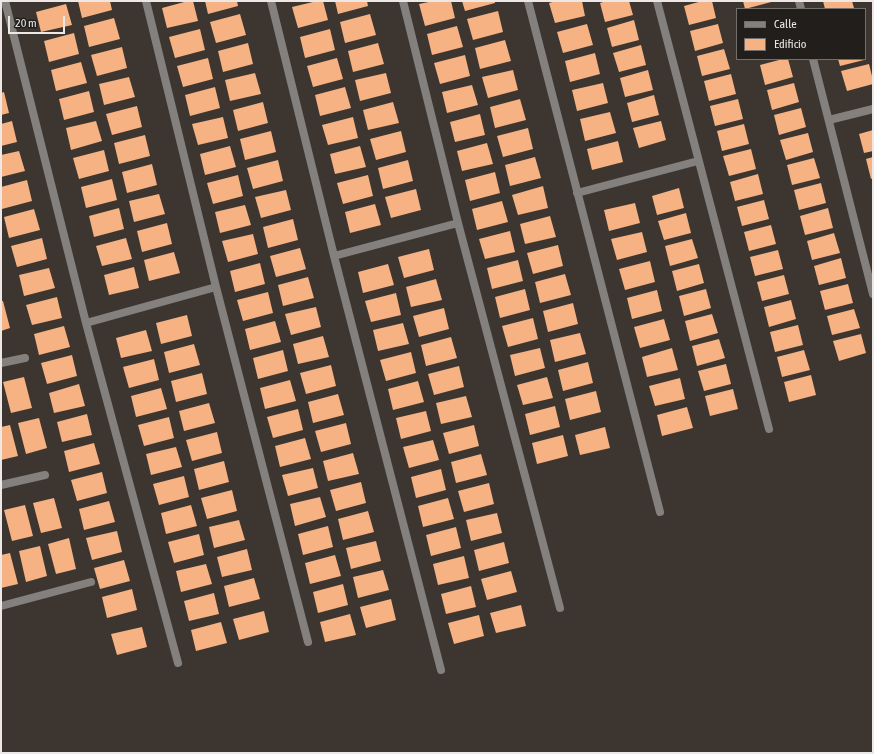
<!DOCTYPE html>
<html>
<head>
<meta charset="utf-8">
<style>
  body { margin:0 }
  #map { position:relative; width:874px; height:754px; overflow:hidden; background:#3d3530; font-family:"Asap Condensed",sans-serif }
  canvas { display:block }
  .frame { position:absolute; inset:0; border:2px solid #ede8e5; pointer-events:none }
  .legend { position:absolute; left:736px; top:8px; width:130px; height:52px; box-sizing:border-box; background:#211e1b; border:1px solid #736f6c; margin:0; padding:5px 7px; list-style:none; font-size:12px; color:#ede8e5 }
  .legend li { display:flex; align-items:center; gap:8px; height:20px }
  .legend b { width:20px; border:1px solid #736f6c }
  .scale { position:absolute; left:8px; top:16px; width:57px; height:18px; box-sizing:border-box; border:2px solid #ede8e5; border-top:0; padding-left:5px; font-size:12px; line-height:14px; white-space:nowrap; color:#ede8e5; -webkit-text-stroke:3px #211e1b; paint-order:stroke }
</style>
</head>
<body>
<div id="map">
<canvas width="874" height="754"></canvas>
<div class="frame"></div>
<ul class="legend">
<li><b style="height:5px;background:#84807d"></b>Calle</li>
<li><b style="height:11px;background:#f6b283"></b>Edificio</li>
</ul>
<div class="scale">20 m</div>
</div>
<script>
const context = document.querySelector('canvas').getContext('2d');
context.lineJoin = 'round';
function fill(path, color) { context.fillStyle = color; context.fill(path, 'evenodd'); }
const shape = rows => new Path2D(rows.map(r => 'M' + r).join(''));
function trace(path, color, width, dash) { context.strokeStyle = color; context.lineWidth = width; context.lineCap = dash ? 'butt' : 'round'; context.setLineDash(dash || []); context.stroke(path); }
const building = shape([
  [78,1,110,1,112,10,82,18],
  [188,1,193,1,198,21,167,28,162,8],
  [205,1,237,1,238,6,208,14],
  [317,1,323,1,328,20,298,28,292,7],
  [335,1,367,1,368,6,338,14],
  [433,1,451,1,455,18,425,26,419,4],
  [462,1,495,1,495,3,465,11],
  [556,1,582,1,585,16,555,23,549,3],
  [606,1,629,1,633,15,605,22,600,3],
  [702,1,712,1,716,18,689,25,684,6],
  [743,1,775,1,745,9],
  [823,1,852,1,854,8,851,9,825,9],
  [66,4,72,25,41,32,36,12],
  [498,11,503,32,473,40,467,19],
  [240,14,246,35,216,43,210,22],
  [370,14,376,35,345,43,340,22],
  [114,18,120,39,89,47,84,26],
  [634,20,639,40,612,47,607,28],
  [587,24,593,45,563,53,557,32],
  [718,24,723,43,695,51,690,31],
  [457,26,463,47,432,55,427,34],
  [200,29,205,50,175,58,169,37],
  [330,29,335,50,305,58,300,37],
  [74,33,79,54,49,62,44,41],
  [505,40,511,61,480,69,475,48],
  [248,43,253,64,223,72,218,51],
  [378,43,384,64,353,72,348,51],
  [641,45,646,65,619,72,613,53],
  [122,47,127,68,97,76,91,55],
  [724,49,730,69,702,76,697,56],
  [595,53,600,74,570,82,565,61],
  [465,55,470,76,440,84,434,63],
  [208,58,213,79,183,87,177,66],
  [337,58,343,79,313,87,307,66],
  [783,59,788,59,793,77,765,85,760,65],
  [838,59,864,59,864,60,840,66],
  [81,62,87,83,56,91,51,70],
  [869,64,873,80,873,84,847,91,841,71],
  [513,70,518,90,488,98,482,77],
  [648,70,653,90,625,97,620,78],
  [255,73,261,94,230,101,225,80],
  [386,73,391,93,360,101,355,80],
  [731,74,736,94,709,101,704,81],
  [129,77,135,97,104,105,99,84],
  [603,83,608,103,577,111,572,90],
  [794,83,799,102,772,110,767,90],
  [472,85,478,105,447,113,442,92],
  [215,87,220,108,190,116,185,95],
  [345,87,351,108,320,116,315,95],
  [89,91,94,112,64,120,59,99],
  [4,92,9,113,1,115,1,93],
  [654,95,659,115,632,122,627,103],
  [520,99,526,120,495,128,490,107],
  [738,99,743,119,715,126,710,106],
  [263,102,268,123,238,131,233,110],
  [393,102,399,123,368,130,363,110],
  [137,106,142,127,112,135,106,114],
  [801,108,806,127,779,135,774,115],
  [610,112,616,133,585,141,580,119],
  [480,114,485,135,455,142,450,122],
  [223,117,228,138,198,145,192,124],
  [353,117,358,138,328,145,322,125],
  [12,121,17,142,1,146,1,124],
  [96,121,102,141,71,150,66,128],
  [661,121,666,140,639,148,633,128],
  [744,124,749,144,722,151,717,131],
  [528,128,533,149,503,157,497,136],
  [873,130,873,151,864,153,859,134],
  [271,131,276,152,245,160,240,139],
  [401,131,406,152,376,160,370,139],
  [808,133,813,152,786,160,780,140],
  [145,135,150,156,119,164,114,143],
  [618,141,623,162,592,170,587,149],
  [487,143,493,164,462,171,457,151],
  [230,146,236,167,205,175,200,154],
  [360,146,366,167,335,174,330,154],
  [751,149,756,169,729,176,723,156],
  [104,150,109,171,79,179,73,158],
  [19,151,25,171,1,177,1,155],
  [535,157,541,178,510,186,505,165],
  [873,157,873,178,871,179,866,159],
  [814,158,820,178,792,185,787,165],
  [278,160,283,181,253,189,247,168],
  [408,160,413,181,383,189,378,168],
  [152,164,157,185,127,193,122,172],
  [495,172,500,193,470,201,465,180],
  [758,174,763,194,735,201,730,182],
  [238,175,243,196,213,204,207,183],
  [368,175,373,196,343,204,337,183],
  [112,179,117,200,86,208,81,187],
  [27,180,32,201,2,209,1,187],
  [821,183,826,203,799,210,794,190],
  [543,186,548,208,518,215,512,195],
  [679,188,684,208,657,215,652,196],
  [416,189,421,210,391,218,385,197],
  [286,190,291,210,261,218,255,197],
  [159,194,165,214,134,222,129,201],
  [764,200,769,219,742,226,737,207],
  [502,201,508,222,477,230,472,209],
  [635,203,640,223,609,231,604,210],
  [375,204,381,225,350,233,345,212],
  [245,205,251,225,220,233,215,212],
  [119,208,124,229,94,237,89,216],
  [828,208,833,228,805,235,800,216],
  [34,209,40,230,9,238,4,217],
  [686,213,691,233,664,240,658,221],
  [550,216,556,237,525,244,520,224],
  [293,219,298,240,268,248,263,227],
  [167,223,172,244,142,252,137,231],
  [771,225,776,244,749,251,744,232],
  [510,231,515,252,485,259,479,239],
  [642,232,647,252,617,260,611,239],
  [834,233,840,253,812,260,807,241],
  [253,234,258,254,228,262,222,241],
  [42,238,47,259,17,267,11,246],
  [126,238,132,259,102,266,96,246],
  [692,239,698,258,670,266,665,246],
  [558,245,563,266,533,274,527,253],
  [300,248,306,269,276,277,270,256],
  [429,249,434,270,404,278,398,257],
  [778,250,783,269,755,276,750,257],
  [174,252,180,273,149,281,144,260],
  [841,258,846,278,819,285,814,266],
  [518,260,523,281,492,289,487,268],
  [650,261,655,282,625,290,619,269],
  [260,263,265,284,235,292,230,271],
  [388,264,394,285,363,293,358,272],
  [699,264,704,283,677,291,672,271],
  [134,267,139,288,109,295,104,275],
  [49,268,55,288,24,296,19,275],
  [565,274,571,295,540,303,535,282],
  [784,275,789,294,762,301,757,282],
  [308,277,314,298,283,306,278,285],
  [436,279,442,300,411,307,406,287],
  [848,284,853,303,825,310,820,291],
  [525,289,530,310,500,318,495,297],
  [706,289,711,308,684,316,679,296],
  [657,290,662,311,632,319,627,298],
  [268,292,273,313,243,321,237,300],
  [396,293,401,315,371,322,365,301],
  [57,297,62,318,32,325,26,305],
  [791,300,796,319,769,327,764,307],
  [1,301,3,301,10,328,1,331],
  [573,303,578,324,548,332,543,311],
  [316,307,321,327,291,335,285,314],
  [444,308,449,329,419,337,413,316],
  [854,309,860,328,832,335,827,316],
  [712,314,718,333,690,341,685,321],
  [187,315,192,336,161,344,156,323],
  [533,318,538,339,508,347,502,326],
  [664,319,670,340,640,348,634,327],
  [275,321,281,342,250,350,245,329],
  [403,323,409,344,378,351,373,330],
  [798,325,803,345,775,352,770,332],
  [64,326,70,347,39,355,34,334],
  [146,330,152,351,121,358,116,338],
  [580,333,586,354,555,362,550,340],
  [861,334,866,353,839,361,833,341],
  [323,336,329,357,298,364,293,344],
  [451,337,457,358,426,366,421,345],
  [719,339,725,358,697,366,692,346],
  [194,344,200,365,169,373,164,352],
  [540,348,545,368,515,376,510,355],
  [672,348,678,370,647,377,642,357],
  [283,350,288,371,258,379,253,358],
  [804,350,810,370,782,377,777,357],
  [411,352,416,373,386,381,380,360],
  [72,355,77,376,47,384,41,363],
  [154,359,159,380,129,388,123,367],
  [588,362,593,383,563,391,558,370],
  [726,364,731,384,704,391,698,371],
  [331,365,336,386,306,394,300,373],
  [459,366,464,387,434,395,428,374],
  [202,373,207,394,176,402,171,381],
  [811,375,816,395,789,402,784,382],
  [24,377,32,408,11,413,3,382],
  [547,377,553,398,523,405,517,385],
  [680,378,685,399,655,406,649,386],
  [290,380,296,401,265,409,260,388],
  [418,381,424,402,393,410,388,389],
  [79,384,85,406,54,413,49,393],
  [161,388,167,409,136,417,131,396],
  [733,389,738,409,710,416,705,396],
  [596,391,601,412,570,420,565,399],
  [338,394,344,415,313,423,308,402],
  [466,396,472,417,441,424,436,403],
  [209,403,215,423,184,431,179,411],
  [555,406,560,427,530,435,525,414],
  [687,407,693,428,662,436,657,415],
  [298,409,303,430,273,438,267,417],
  [426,411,431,431,401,439,396,418],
  [87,414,92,435,62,442,57,422],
  [169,417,174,438,144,446,138,425],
  [39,418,47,448,26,454,18,423],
  [346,423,351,444,321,452,315,431],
  [10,425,18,456,1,460,1,427],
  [474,425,479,446,449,454,443,433],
  [605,427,610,448,580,455,575,435],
  [217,432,222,453,192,461,186,440],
  [563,435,568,456,537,464,532,443],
  [305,438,311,459,280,467,275,446],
  [433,440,439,460,409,468,403,447],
  [94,443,100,464,69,472,64,451],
  [176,447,182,467,151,475,146,454],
  [353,453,359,474,328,481,323,461],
  [481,454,487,475,456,483,451,462],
  [224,461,229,482,199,490,194,469],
  [313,468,318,488,288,496,282,475],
  [441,469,446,490,416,498,411,477],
  [102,472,107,493,77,501,71,480],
  [184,476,189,497,159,505,153,484],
  [361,482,366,503,336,511,330,490],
  [489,483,494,504,464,512,458,491],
  [232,490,237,511,207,519,201,498],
  [320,497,326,517,295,526,290,504],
  [54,498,62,528,41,533,33,503],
  [448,498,454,519,423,527,418,506],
  [109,501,115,522,84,530,79,509],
  [25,505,33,536,12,541,4,510],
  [191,505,197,526,166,534,161,513],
  [368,511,374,532,343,540,338,519],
  [497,513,502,533,471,541,466,520],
  [239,520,245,540,214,548,209,527],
  [328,526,333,547,303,555,298,534],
  [456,527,461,548,431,556,426,535],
  [117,531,122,552,92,560,86,538],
  [199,534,204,555,174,563,168,542],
  [69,538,76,569,56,574,48,544],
  [376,541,381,561,351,569,346,548],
  [504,542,509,563,479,571,474,550],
  [40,546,47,576,26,582,19,551],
  [247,549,252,570,222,577,217,557],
  [10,553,18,584,1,588,1,555],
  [335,555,341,576,310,584,305,563],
  [464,556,469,578,438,585,433,564],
  [124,560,130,581,100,589,94,568],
  [206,564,212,584,181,592,176,571],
  [383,570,389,590,358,598,353,577],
  [511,571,517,592,487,600,481,579],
  [254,578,260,599,229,607,224,586],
  [343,584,348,605,318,613,313,592],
  [471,586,476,607,446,614,441,594],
  [132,589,137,610,107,618,102,597],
  [214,593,219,614,189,621,184,601],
  [391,599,396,620,366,628,360,607],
  [521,605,526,626,496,633,490,613],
  [264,611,269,632,239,640,233,619],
  [350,614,356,635,325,642,320,622],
  [479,615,484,636,454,644,448,623],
  [221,622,227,643,196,651,191,630],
  [142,627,147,647,117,655,111,634]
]);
const minor = shape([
  [5,1,86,323,178,663],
  [146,1,216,287,308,642],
  [271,1,334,256,441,670],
  [403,1,458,223,560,608],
  [528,1,660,512],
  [657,1,769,429],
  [799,1,801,9],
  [813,59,873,294],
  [829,120,873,109],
  [577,193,698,161],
  [334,256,458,223],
  [86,323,216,287],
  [1,363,25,358],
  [1,485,45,475],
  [1,606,91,582]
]);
fill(building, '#f6b283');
trace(minor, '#84807d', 8);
</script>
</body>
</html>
